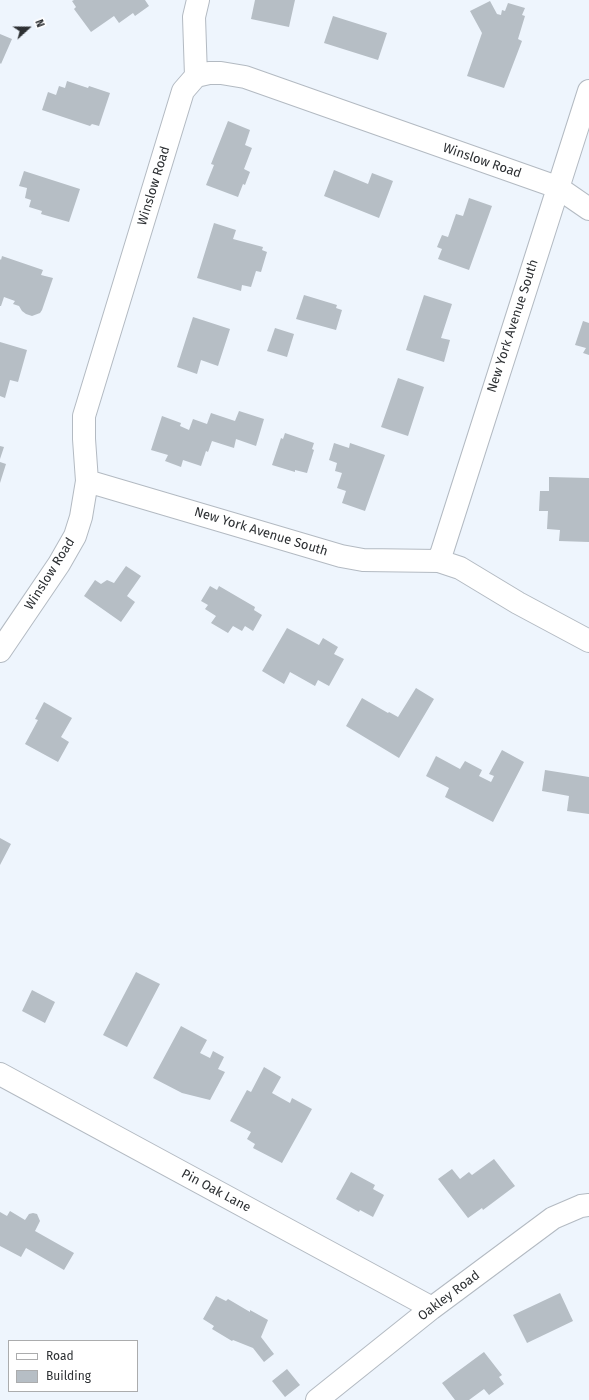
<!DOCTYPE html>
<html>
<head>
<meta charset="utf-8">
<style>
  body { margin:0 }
  #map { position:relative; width:589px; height:1400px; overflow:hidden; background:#eef5fd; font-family:"Fira Sans",sans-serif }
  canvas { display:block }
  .legend { position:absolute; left:8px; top:1340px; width:130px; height:52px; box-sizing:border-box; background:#fff; border:1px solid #abacad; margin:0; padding:5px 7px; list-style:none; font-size:12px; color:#2d3033 }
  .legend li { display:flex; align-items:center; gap:8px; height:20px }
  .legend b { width:20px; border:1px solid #abacad }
  .north { position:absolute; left:8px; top:8px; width:40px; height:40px; -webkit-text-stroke:3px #fff; paint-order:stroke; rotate:69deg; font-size:11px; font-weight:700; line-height:16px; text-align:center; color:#2d3033 }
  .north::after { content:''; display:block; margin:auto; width:14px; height:18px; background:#2d3033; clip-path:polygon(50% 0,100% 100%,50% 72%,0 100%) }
</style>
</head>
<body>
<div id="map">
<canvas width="589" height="1400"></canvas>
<ul class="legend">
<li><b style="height:5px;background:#fff"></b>Road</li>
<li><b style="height:11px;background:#b6bec5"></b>Building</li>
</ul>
<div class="north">N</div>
</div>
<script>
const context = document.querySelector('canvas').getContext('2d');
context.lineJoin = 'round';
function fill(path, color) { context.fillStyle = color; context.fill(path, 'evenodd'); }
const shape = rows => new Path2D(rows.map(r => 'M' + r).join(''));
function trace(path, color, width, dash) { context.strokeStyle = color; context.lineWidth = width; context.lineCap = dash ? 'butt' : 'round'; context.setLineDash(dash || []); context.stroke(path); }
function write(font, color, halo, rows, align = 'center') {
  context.font = font + ' "Fira Sans",sans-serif'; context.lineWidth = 4; context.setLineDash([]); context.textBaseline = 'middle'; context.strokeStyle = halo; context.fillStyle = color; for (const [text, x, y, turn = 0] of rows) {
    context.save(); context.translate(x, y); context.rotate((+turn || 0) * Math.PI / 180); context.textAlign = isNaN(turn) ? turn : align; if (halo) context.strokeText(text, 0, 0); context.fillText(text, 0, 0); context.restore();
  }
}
const building = shape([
  [74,0,145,0,149,6,135,16,133,13,119,23,114,16,91,32,74,9,76,7,72,1],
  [255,0,295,0,289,27,251,19],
  [490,1,497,14,501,15,502,10,505,11,508,3,525,8,522,15,525,16,518,39,522,41,504,88,467,76,482,33,470,11],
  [333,16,387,33,378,60,324,43],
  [0,34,12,39,1,64,0,63],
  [67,81,88,88,89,86,110,93,99,126,92,124,90,126,42,110,48,92,56,95,59,86,65,88],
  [228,121,250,130,245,145,252,148,244,169,250,172,245,185,243,184,238,197,206,185,214,165,211,164],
  [334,170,368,184,372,173,393,181,379,218,324,196],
  [24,171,80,189,69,222,41,214,42,211,29,207,31,200,25,198,27,188,19,186],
  [469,198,492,206,469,270,438,259,442,249,437,247,442,235,448,237,456,214,463,216],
  [214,223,236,230,233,239,263,247,262,250,267,252,261,272,256,271,251,287,242,285,241,291,197,278],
  [2,256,43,270,41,275,53,278,42,310,40,313,32,316,26,314,22,311,19,306,13,304,15,301,4,297,1,306,0,306,0,259,1,260],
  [304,295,337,305,336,308,342,310,336,330,296,319],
  [424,295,452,304,441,338,450,340,444,362,406,350],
  [193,317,230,329,218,366,201,360,197,374,177,367],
  [583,321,589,323,589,355,583,353,586,348,575,345],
  [275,328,294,334,287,357,267,351],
  [0,342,27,350,18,382,10,380,5,398,0,396],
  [398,378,424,387,408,436,381,427],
  [239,411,264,419,256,446,236,439,234,448,212,441,208,452,206,451,201,466,183,460,181,467,165,461,168,455,151,450,162,416,181,423,180,426,189,430,193,419,207,424,211,413,235,421],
  [285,433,314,443,312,449,314,450,307,473,295,470,295,472,272,465,281,438,283,439],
  [334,443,349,448,350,443,385,455,365,511,342,503,346,491,337,488,342,473,335,471,337,463,329,460],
  [0,446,4,447,0,459],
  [0,462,6,464,0,483],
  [549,477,589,478,589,542,559,541,560,530,547,529,548,511,539,511,540,491,549,491],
  [126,566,141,576,127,596,135,602,121,622,84,596,95,580,101,584,107,580,114,583],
  [210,586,217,590,219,586,255,607,254,610,262,615,253,631,245,626,242,631,233,626,228,633,211,623,216,616,205,609,208,605,201,601],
  [287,628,319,645,323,638,338,647,334,654,344,659,329,686,318,680,315,686,290,672,284,684,262,671],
  [416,688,434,699,399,758,346,726,362,698,388,713,389,712,398,717],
  [44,702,72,718,61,737,69,742,58,762,25,744,38,720,35,719],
  [502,750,524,762,493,822,445,797,449,788,426,776,436,756,460,769,465,761,482,770,479,776,491,782,494,776,489,774],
  [545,770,589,777,589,814,567,811,569,796,542,791],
  [0,838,11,844,0,865],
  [136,972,160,984,127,1047,103,1035],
  [32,990,55,1002,45,1023,22,1011],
  [181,1026,207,1040,200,1053,210,1058,213,1051,224,1057,218,1069,225,1072,210,1100,182,1093,153,1078],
  [264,1067,281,1077,272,1093,290,1103,292,1098,312,1109,282,1163,253,1148,255,1144,247,1139,251,1132,230,1121,247,1090,251,1092],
  [494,1159,515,1186,483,1210,482,1208,468,1218,438,1179,452,1169,460,1179,469,1172,472,1175],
  [351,1172,375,1185,373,1189,384,1195,373,1217,360,1210,359,1212,336,1199],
  [10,1211,25,1220,29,1214,33,1213,37,1214,40,1221,35,1231,74,1253,64,1270,26,1248,21,1257,0,1246,0,1212,7,1216],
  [560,1293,573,1321,527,1343,513,1315],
  [216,1296,226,1301,228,1299,250,1312,250,1310,268,1320,261,1337,274,1354,264,1362,253,1348,233,1340,232,1341,212,1329,214,1326,203,1319],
  [484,1352,502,1375,499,1377,504,1384,489,1395,484,1389,469,1400,455,1400,442,1383],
  [287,1369,300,1385,285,1397,272,1381]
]);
const minor = shape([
  [196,76,194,17,198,0],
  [87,481,341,556,363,560,439,561,460,568,518,603,589,641],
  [439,561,589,91],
  [0,651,59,564,75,536,81,517,87,481,84,439,84,416,183,91,196,76,209,73,221,73,245,77,557,187,589,209],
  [0,1074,432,1308],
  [317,1400,432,1308,553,1218,581,1206,589,1205]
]);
const streetNames = [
  ["Winslow Road",482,161,19],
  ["Winslow Road",154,186,-73],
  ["New York Avenue South",513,326,-72],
  ["New York Avenue South",261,532,17],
  ["Winslow Road",50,574,-58],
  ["Pin Oak Lane",216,1191,28],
  ["Oakley Road",449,1296,-37]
];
fill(building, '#b6bec5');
trace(minor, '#b3bac2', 24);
trace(minor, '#fff', 22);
write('13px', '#2d3033', '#fff', streetNames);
</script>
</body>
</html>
